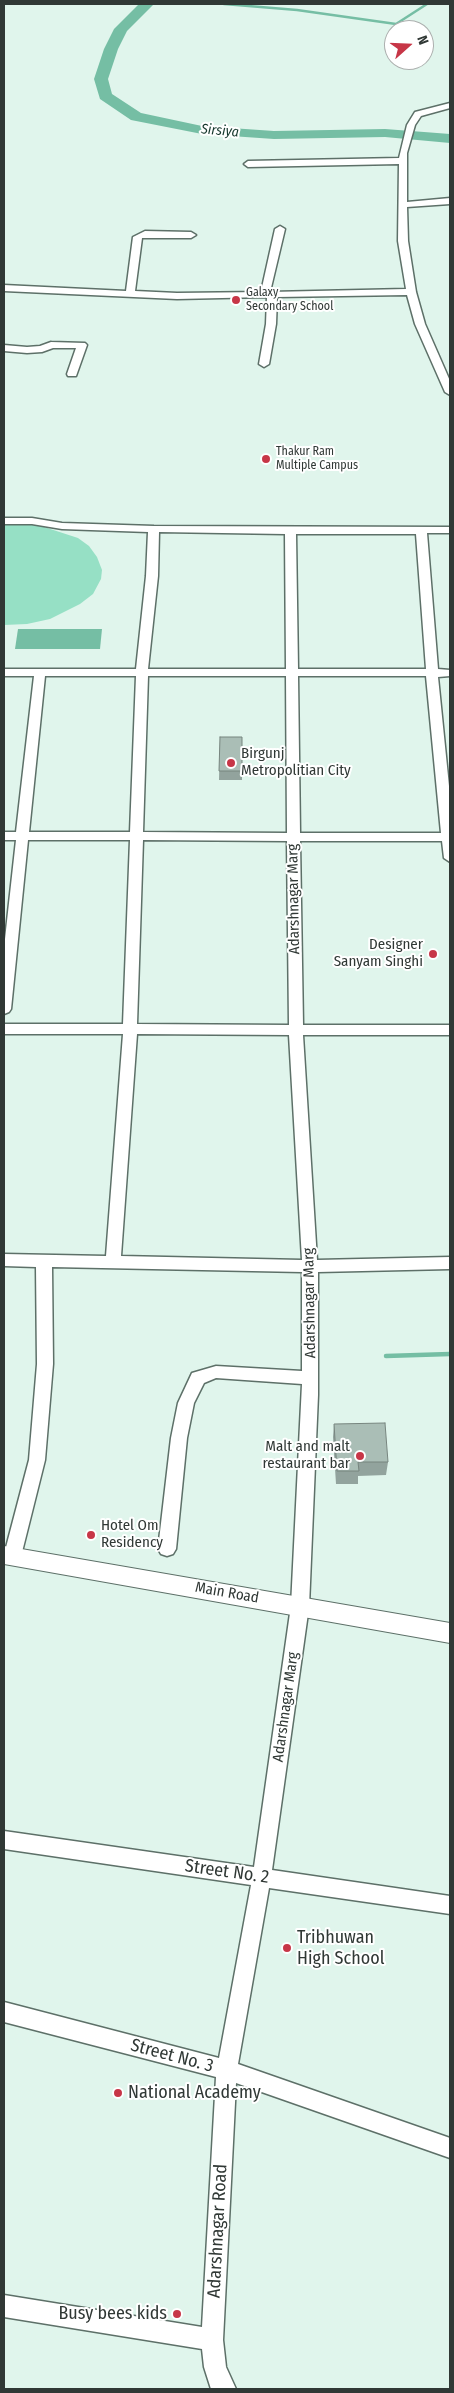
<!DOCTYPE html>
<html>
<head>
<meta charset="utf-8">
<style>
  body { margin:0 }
  #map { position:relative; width:454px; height:2393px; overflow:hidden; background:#e0f5ec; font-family:"Fira Sans Condensed",sans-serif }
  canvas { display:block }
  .frame { position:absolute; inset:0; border:5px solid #303835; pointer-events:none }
  .north { position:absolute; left:384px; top:20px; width:50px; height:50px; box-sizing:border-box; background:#fff; border:1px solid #acafae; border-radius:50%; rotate:70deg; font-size:14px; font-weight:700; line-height:20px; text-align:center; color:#303835 }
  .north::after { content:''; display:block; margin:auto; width:18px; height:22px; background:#c73647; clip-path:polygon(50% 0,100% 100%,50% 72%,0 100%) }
</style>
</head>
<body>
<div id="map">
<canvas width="454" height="2393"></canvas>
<div class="frame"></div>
<div class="north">N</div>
</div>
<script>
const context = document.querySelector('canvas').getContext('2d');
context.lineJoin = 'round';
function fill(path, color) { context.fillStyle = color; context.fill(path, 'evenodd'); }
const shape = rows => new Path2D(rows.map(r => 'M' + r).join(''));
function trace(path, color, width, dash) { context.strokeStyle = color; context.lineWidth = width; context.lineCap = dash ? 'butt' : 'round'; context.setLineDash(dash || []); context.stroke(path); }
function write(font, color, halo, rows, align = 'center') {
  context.font = font + ' "Fira Sans Condensed",sans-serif'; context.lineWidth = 4; context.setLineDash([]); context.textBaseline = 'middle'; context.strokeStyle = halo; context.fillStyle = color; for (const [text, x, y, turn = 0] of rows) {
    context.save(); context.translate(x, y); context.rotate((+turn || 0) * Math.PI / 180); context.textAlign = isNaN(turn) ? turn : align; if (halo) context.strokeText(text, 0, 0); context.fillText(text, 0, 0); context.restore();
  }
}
const green = shape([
  [4,523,38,525,78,538,89,546,97,557,102,570,101,579,93,594,80,604,50,619,27,624,4,625]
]);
const water = shape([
  [18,629,102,629,100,649,15,649]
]);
const streamFar1 = shape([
  [224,4,297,10,396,24,427,4]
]);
const stream = shape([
  [386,1356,450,1354]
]);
const river = shape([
  [139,4,154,4,127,31,118,49,108,79,112,94,141,113,202,126,274,131,385,129,450,134,450,143,385,137,274,139,202,134,131,120,100,99,94,79,104,49,114,29,139,4]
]);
const minor = shape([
  [450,103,450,108,421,116,415,125,407,153,407,202,450,198,450,204,407,207,408,241,416,292,425,324,450,381,450,395,445,392,415,324,407,295,277,297,276,324,269,364,264,367,259,364,266,324,267,297,177,299,4,291,4,285,126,291,133,237,145,231,191,232,196,235,191,238,142,238,135,291,177,293,261,292,275,229,280,226,285,229,270,292,406,289,398,241,399,164,248,167,244,164,248,161,399,158,407,125,415,112,450,103],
  [51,342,85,343,87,345,76,376,68,376,67,374,76,348,53,348,42,352,27,353,4,351,4,345,27,347,40,346,51,342],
  [4,518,32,518,62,523,154,526,450,527,450,533,427,533,438,669,450,670,450,676,438,677,450,796,450,862,444,858,442,841,300,841,303,1025,450,1025,450,1035,303,1035,317,1260,450,1257,450,1269,318,1272,318,1395,309,1606,272,1870,450,1896,450,1914,269,1888,238,2064,450,2138,450,2158,236,2083,223,2340,226,2367,236,2389,211,2389,204,2367,202,2349,4,2317,4,2295,202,2327,216,2077,4,2022,4,2002,219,2058,251,1885,4,1849,4,1831,254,1867,291,1606,302,1384,216,1378,204,1383,194,1403,187,1438,176,1549,173,1554,167,1556,161,1554,158,1549,171,1438,178,1403,192,1373,216,1366,302,1371,302,1272,52,1267,53,1364,45,1460,21,1556,18,1561,12,1563,6,1561,4,1555,29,1460,37,1364,36,1267,4,1266,4,1254,106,1256,123,1034,4,1034,4,1024,123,1024,130,840,28,840,11,1009,9,1012,4,1014,4,948,16,840,4,840,4,832,16,832,34,676,4,676,4,669,136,669,146,576,148,532,62,529,32,524,4,524,4,518],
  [159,532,285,534,286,669,148,669,158,576,159,532],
  [296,534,416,534,426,669,298,669,296,534],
  [45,676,136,676,130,832,29,832,45,676],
  [148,676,286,676,287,833,143,832,148,676],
  [298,676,426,676,441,833,300,833,298,676],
  [143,840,287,841,289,1025,137,1024,143,840],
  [137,1034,289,1035,302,1260,121,1256,137,1034]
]);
const major = shape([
  [4,1546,450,1623,450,1643,4,1564,4,1546]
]);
const wall = shape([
  [220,737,242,737,242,780,219,780],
  [334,1424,388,1462,386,1475,358,1476,358,1484,336,1484,333,1437]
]);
const building = shape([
  [220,737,242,737,242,771,219,771,220,737],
  [385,1423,388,1462,358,1462,359,1471,337,1471,334,1424,385,1423]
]);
const markers = [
  [236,300,5,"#c73647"],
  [266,459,5,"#c73647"],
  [231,763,5,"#c73647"],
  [433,954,5,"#c73647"],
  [360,1456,5,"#c73647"],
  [91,1535,5,"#c73647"],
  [287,1948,5,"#c73647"],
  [118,2093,5,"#c73647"],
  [177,2314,5,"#c73647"]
];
const farPoinames = [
  ["Galaxy",246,293],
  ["Secondary School",246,307],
  ["Thakur Ram",276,452],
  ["Multiple Campus",276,466]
];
const farWaternames = [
  ["Sirsiya",220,131,5]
];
const poiNames = [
  ["Birgunj",241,754],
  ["Metropolitian City",241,771],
  ["Designer",423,945,"right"],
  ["Sanyam Singhi",423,962,"right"],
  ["Malt and malt",350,1447,"right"],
  ["restaurant bar",350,1464,"right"],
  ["Hotel Om",101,1526],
  ["Residency",101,1543]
];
const streetNames = [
  ["Adarshnagar Marg",294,899,-91],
  ["Adarshnagar Marg",310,1303,-91],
  ["Main Road",227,1593,10],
  ["Adarshnagar Marg",286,1707,-82]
];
const nearStreetnames = [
  ["Street No. 2",227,1872,8],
  ["Street No. 3",172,2056,15],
  ["Adarshnagar Road",218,2231,-87]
];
const nearPoinames = [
  ["Tribhuwan",297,1938],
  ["High School",297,1959],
  ["National Academy",128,2093],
  ["Busy bees kids",167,2314,"right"]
];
fill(green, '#96e0c5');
fill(water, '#75bea4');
trace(streamFar1, '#75bea4', 2.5);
trace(stream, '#75bea4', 4.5);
fill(river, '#75bea4');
trace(minor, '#5d7068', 3);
trace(major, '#5d7068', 2);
fill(minor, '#fff');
fill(major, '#fff');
fill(wall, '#92a39d');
fill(building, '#aabeb6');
trace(building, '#77857f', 1);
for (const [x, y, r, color] of markers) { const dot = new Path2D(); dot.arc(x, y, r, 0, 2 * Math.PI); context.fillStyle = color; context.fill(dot); trace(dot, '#fff', 2); }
write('12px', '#303835', '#fff', farPoinames, 'left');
write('italic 14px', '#16382d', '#fff', farWaternames);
write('15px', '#303835', '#fff', poiNames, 'left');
write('15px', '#303835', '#fff', streetNames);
write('18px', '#303835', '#fff', nearStreetnames);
write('18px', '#303835', '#fff', nearPoinames, 'left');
</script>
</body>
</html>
